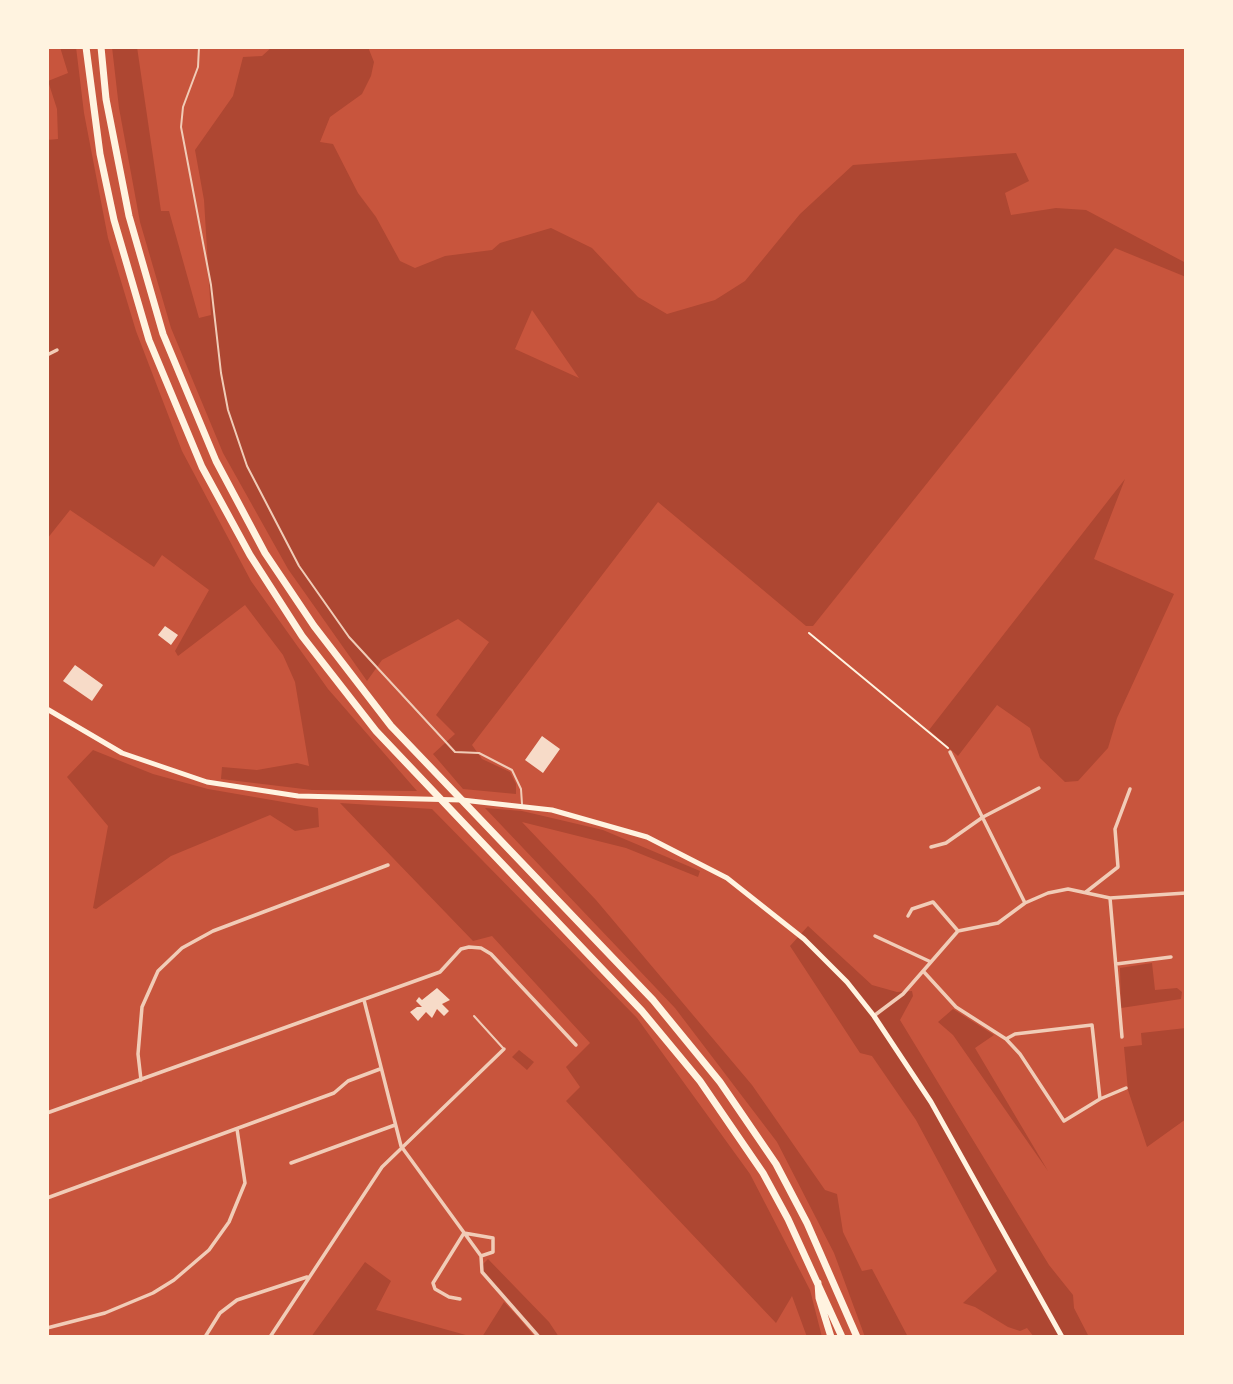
<!DOCTYPE html>
<html>
<head>
<meta charset="utf-8">
<style>
  body { margin:0 }
  #map { position:relative; width:1233px; height:1384px; overflow:hidden; background:#c8553d; font-family:"Source Sans 3",sans-serif }
  canvas { display:block }
  .frame { position:absolute; inset:0; border:49px solid #fff3e0; pointer-events:none }
</style>
</head>
<body>
<div id="map">
<canvas width="1233" height="1384"></canvas>
<div class="frame"></div>
</div>
<script>
const context = document.querySelector('canvas').getContext('2d');
context.lineJoin = 'round';
function fill(path, color) { context.fillStyle = color; context.fill(path, 'evenodd'); }
const shape = rows => new Path2D(rows.map(r => 'M' + r).join(''));
function trace(path, color, width, dash) { context.strokeStyle = color; context.lineWidth = width; context.lineCap = dash ? 'butt' : 'round'; context.setLineDash(dash || []); context.stroke(path); }
const green = shape([
  [60,47,76,47,84,113,108,238,136,331,182,451,251,581,328,689,417,791,312,790,221,779,222,767,257,770,297,763,309,766,295,682,283,655,245,605,178,656,175,651,209,590,162,555,154,567,70,510,47,539,47,140,58,139,57,109,48,81,68,73],
  [112,47,137,47,161,211,169,211,199,318,211,315,204,200,195,150,233,96,243,57,262,56,272,47,368,47,374,62,371,76,362,94,330,117,320,142,333,144,358,193,376,217,400,261,415,268,445,256,492,250,500,243,551,228,592,248,638,297,667,314,715,300,745,281,800,214,853,165,1016,153,1029,181,1005,193,1011,215,1056,208,1086,210,1186,263,1186,277,1115,248,813,626,806,626,658,502,472,745,482,759,510,772,516,784,516,794,463,789,433,754,455,734,436,715,489,642,458,619,382,660,367,681,288,569,223,453,171,328,140,222,119,108],
  [532,310,579,378,515,349],
  [1125,479,1094,559,1174,594,1117,718,1108,748,1078,781,1065,782,1040,758,1030,728,997,705,958,756,929,730],
  [93,750,153,774,208,789,318,808,319,827,295,831,270,815,171,856,96,909,93,908,108,826,67,777],
  [340,803,432,809,637,1018,750,1174,810,1290,822,1337,807,1337,792,1296,776,1323,566,1101,580,1087,566,1067,590,1043,492,936,473,941],
  [485,808,522,811,603,830,700,871,698,877,626,848,522,822,596,900,752,1085,825,1190,837,1194,843,1232,862,1271,872,1269,908,1337,865,1337,834,1253,777,1142,675,1008],
  [808,926,872,985,897,992,912,991,913,996,900,1020,1049,1265,1073,1295,1074,1308,1089,1337,1034,1337,1027,1328,1020,1331,1008,1327,975,1307,963,1303,997,1271,916,1120,872,1056,860,1053,790,946],
  [1152,963,1155,990,1177,988,1182,992,1181,999,1121,1008,1120,968],
  [953,1009,994,1035,975,1048,1048,1171,953,1035,938,1022],
  [1186,1028,1186,1119,1147,1147,1128,1090,1124,1047,1142,1045,1141,1033],
  [519,1050,534,1062,527,1070,512,1057],
  [488,1259,549,1322,559,1337,539,1337,483,1271,483,1264],
  [365,1262,391,1281,376,1310,473,1337,311,1337],
  [504,1302,519,1318,535,1337,482,1337]
]);
const building = shape([
  [165,626,178,635,171,645,158,635],
  [75,665,103,685,92,701,63,681],
  [542,736,560,749,543,773,525,760],
  [437,988,450,1000,442,1004,449,1011,444,1016,437,1009,432,1018,426,1012,418,1021,410,1012,417,1007,422,1007,416,1001,419,997,422,1000]
]);
const path = shape([
  [809,633,948,748]
]);
const service = shape([
  [199,47,198,67,183,107,181,127,211,285,221,373,228,410,247,466,299,566,349,637,455,752,479,753,512,770,521,789,522,804],
  [474,1016,503,1048]
]);
const minor = shape([
  [47,355,57,350],
  [950,752,1025,903],
  [931,847,946,843,983,817,1039,788],
  [1086,892,1118,867,1115,829,1130,789],
  [1110,898,1122,1037],
  [908,916,912,909,933,902,958,931],
  [875,936,931,962],
  [1116,964,1171,957],
  [924,972,956,1007,1006,1039,1020,1054,1064,1121,1100,1099,1092,1025,1015,1034,1006,1039],
  [364,1000,401,1146,481,1256,482,1272,539,1337],
  [875,1015,903,994,958,931,998,923,1025,903,1048,893,1068,889,1110,898,1186,893],
  [141,1080,138,1054,142,1007,158,971,182,948,213,931,388,865],
  [1100,1099,1126,1088],
  [47,1113,440,972,461,949,469,947,481,948,491,954,576,1045],
  [291,1163,395,1125],
  [47,1198,334,1093,348,1081,380,1069],
  [464,1233,493,1238,493,1252,481,1256],
  [460,1299,449,1297,435,1289,433,1283,464,1233],
  [47,1328,105,1313,153,1293,174,1280,209,1250,229,1222,245,1183,237,1129],
  [205,1337,220,1313,237,1300,307,1277],
  [270,1337,382,1167,504,1049]
]);
const secondary = shape([
  [47,709,122,753,207,782,298,796,462,800,552,810,647,837,727,878,804,939,847,982,874,1016,931,1102,1062,1337]
]);
const motorway = shape([
  [86,47,100,154,114,220,149,340,202,467,250,555,302,636,376,731,642,1011,700,1081,763,1173,788,1219,842,1337],
  [101,47,106,99,129,216,163,334,216,461,265,553,314,626,391,726,653,1000,720,1082,776,1164,807,1223,857,1337],
  [818,1283,819,1298,831,1337]
]);
fill(green, '#ae4732');
fill(building, '#f7dbc8');
trace(path, '#fff3e0', 2);
trace(service, '#f1ccb7', 2);
trace(minor, '#f1ccb7', 3.5);
trace(secondary, '#fff3e0', 5);
trace(motorway, '#fff3e0', 7);
</script>
</body>
</html>
